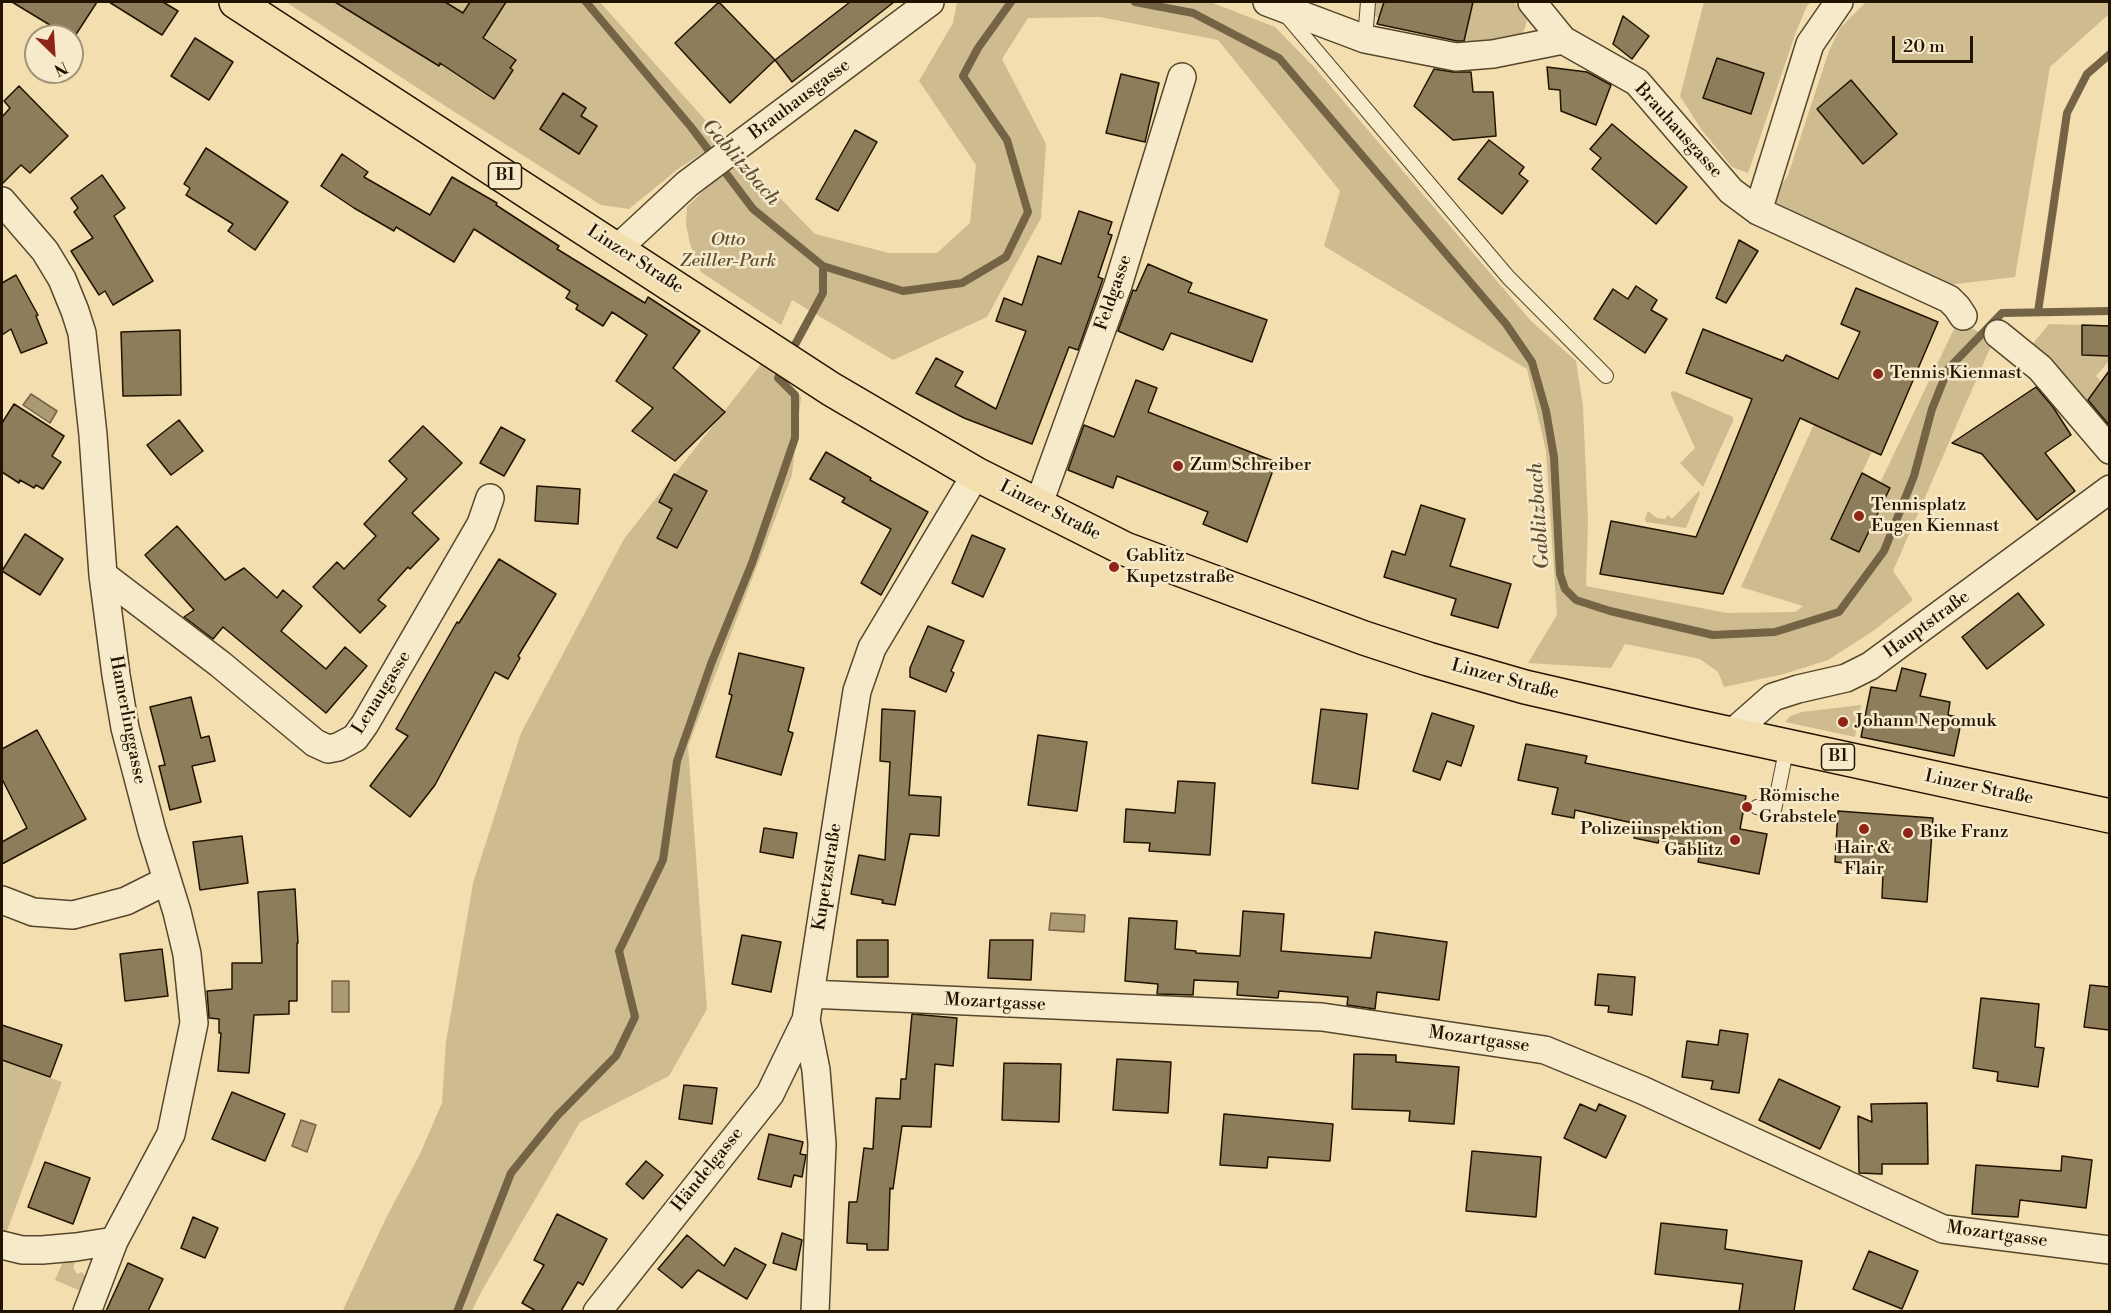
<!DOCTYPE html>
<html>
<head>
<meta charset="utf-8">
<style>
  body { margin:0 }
  #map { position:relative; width:2111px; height:1313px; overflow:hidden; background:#f2deae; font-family:"Libre Bodoni",serif }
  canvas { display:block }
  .frame { position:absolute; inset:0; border:3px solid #221300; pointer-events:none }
  .north { position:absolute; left:24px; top:24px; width:60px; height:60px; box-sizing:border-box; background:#f7eaca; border:2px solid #a29479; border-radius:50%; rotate:155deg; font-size:16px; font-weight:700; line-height:24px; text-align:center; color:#221300 }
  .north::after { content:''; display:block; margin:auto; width:21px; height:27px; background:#8f2418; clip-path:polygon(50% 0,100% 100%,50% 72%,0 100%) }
  .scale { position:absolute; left:1892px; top:36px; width:81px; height:27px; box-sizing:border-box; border:3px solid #221300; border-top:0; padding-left:8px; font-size:18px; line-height:21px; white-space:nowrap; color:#221300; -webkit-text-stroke:4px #f7eaca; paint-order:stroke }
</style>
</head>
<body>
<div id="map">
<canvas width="2111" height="1313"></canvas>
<div class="frame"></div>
<div class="north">N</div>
<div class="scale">20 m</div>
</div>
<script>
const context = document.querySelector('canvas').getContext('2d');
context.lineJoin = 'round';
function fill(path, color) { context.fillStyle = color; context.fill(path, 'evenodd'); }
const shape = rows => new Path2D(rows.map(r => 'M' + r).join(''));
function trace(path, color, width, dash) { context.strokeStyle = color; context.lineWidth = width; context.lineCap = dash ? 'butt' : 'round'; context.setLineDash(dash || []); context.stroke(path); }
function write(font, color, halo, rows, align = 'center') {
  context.font = font + ' "Libre Bodoni",serif'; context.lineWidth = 5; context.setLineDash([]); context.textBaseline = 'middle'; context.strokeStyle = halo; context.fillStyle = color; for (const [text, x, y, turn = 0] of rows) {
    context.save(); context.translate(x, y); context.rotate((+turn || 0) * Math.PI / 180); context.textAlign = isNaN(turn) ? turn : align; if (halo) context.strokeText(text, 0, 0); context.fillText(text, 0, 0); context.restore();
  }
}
const green = shape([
  [286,2,600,2,723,140,678,169,629,209,601,205,439,102],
  [957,2,1210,2,1275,27,1315,68,1531,321,1576,361,1583,406,1588,520,1586,586,1727,613,1795,612,1803,606,1741,587,1814,424,1872,451,1831,539,1859,552,1890,489,1880,483,1953,331,1958,324,1964,325,1994,339,1893,571,1913,600,1873,631,1828,660,1784,674,1724,687,1718,672,1700,659,1625,644,1611,668,1528,663,1557,615,1546,451,1527,369,1324,246,1340,191,1218,40,1100,17,1028,18,1002,59,1046,144,1041,218,987,317,893,360,792,300,781,325,701,272,690,244,686,225,687,207,709,185,744,161,815,234,889,253,937,253,970,223,976,165,919,81,953,23],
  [1374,2,1514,2,1527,19,1525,28,1520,38,1480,45,1377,24,1379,18,1374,16],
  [1704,2,1811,2,1807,6,1796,32,1748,173,1732,167,1701,129,1680,96],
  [1866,2,2109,2,2109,14,2050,67,2015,277,1939,286,1780,210,1774,197,1788,175,1829,51,1840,28],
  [2049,324,2082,325,2082,354,2109,356,2109,361,2096,376,2102,382,2087,401,2030,347],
  [762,363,801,397,792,475,688,746,707,1009,669,1076,580,1122,480,1294,472,1311,342,1312,386,1218,419,1156,442,1103,446,1042,473,883,521,733,624,539],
  [1674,391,1733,417,1733,421,1703,487,1680,463,1695,448,1671,395,1671,392],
  [1699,491,1700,493,1686,528,1646,522,1645,519,1648,511,1657,518,1665,519,1668,515,1672,519],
  [1861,705,1855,737,1785,722,1790,716,1802,712],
  [2,1061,62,1082,5,1236,2,1234],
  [70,1261,75,1263,73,1267,77,1274,82,1272,85,1276,83,1292,55,1280,63,1262]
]);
const water = shape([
  [31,394,57,411,50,423,23,405,31,394],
  [1051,913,1085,915,1084,932,1049,930,1051,913],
  [332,981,349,981,349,1012,332,1012,332,981],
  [301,1120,316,1125,307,1152,292,1146,301,1120]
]);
const stream = shape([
  [586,2,691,127,753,209,823,266,903,291,962,283,1006,257,1028,212,1007,140,963,76,978,48,1011,2],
  [1135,2,1193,13,1279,58,1506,324,1532,362,1546,411,1554,457,1560,574,1565,589,1576,600,1610,611,1713,635,1775,632,1839,612,1884,551,1914,476,1932,409,1948,369,2002,313,2110,311],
  [2038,312,2067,113,2087,74,2110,54],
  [790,354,823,293,823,266],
  [457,1312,511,1173,557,1116,616,1056,635,1017,619,951,663,860,677,761,711,664,752,563,795,438,795,395,778,378,784,366]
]);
const building = shape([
  [12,2,97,2,73,39,72,36,68,36,12,2],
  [109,2,163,2,178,11,162,35,109,2],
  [335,2,445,2,463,13,470,2,506,2,483,38,516,60,510,68,513,70,494,99,440,63,439,66,335,2],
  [719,2,775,60,730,103,675,43,719,2],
  [850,2,894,2,792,82,775,60,850,2],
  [1384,2,1473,2,1464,41,1457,41,1377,24,1384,2],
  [1623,16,1649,36,1632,59,1613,44,1623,16],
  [195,38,233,62,209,100,171,76,195,38],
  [1717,58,1764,73,1751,114,1703,98,1717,58],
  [1547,67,1587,72,1611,85,1596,125,1561,111,1560,90,1549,89,1547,67],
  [1434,69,1453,72,1471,72,1473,92,1493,92,1496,136,1453,140,1414,106,1434,69],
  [1121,74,1159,83,1145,142,1106,133,1121,74],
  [1851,80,1897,134,1863,164,1817,109,1851,80],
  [19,86,68,136,30,173,21,165,2,184,2,117,10,108,4,101,19,86],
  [563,93,586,108,581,116,597,126,579,154,540,129,563,93],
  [1612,124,1687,187,1656,224,1592,169,1601,158,1590,149,1612,124],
  [855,130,877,142,838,211,816,199,855,130],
  [1489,140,1524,167,1519,174,1528,181,1502,214,1458,179,1489,140],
  [206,148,288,202,255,250,228,231,233,224,186,195,190,188,184,184,206,148],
  [342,154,368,172,364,177,430,215,452,177,497,203,496,205,559,246,557,249,645,303,648,297,700,331,673,368,725,412,675,461,632,431,653,408,616,381,647,335,612,312,603,326,576,309,578,305,566,298,570,291,474,229,454,262,396,227,394,231,354,208,321,186,342,154],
  [102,175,125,208,114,216,153,281,113,305,105,291,99,295,71,251,93,238,74,212,78,208,71,198,102,175],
  [1079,211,1112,222,1108,234,1112,235,1098,277,1103,279,1078,350,1069,347,1032,444,964,418,916,393,936,358,963,372,955,386,996,409,1026,331,996,321,1004,298,1022,305,1038,256,1061,264,1079,211],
  [1739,240,1758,251,1726,303,1716,298,1739,240],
  [1148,264,1192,283,1188,292,1267,320,1252,362,1171,333,1163,350,1118,331,1133,290,1136,291,1148,264],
  [16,275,38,315,36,316,47,343,21,353,11,329,2,335,2,283,16,275],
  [1636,286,1657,300,1651,310,1667,319,1645,353,1594,319,1613,289,1628,299,1636,286],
  [1856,288,1938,322,1881,455,1800,418,1723,594,1600,574,1611,521,1696,537,1717,487,1752,399,1686,373,1703,329,1783,361,1786,355,1838,379,1860,332,1841,324,1856,288],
  [2082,325,2109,326,2109,356,2082,355,2082,325],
  [180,330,181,395,123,396,121,332,180,330],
  [2109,371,2109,425,2088,400,2109,371],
  [1136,380,1157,388,1148,412,1276,462,1247,542,1203,524,1208,512,1117,476,1113,488,1068,470,1084,425,1114,437,1136,380],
  [2036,387,2053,407,2071,435,2045,453,2075,491,2037,520,1982,454,1952,443,2036,387],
  [14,404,64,436,52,456,61,462,43,489,36,485,34,488,20,480,19,483,2,472,2,423,14,404],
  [179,420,203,451,171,475,147,445,179,420],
  [423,426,462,463,412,513,439,539,410,569,408,567,378,600,386,606,360,633,313,587,337,562,344,569,376,536,364,524,407,479,389,461,423,426],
  [501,427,525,440,504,476,480,463,501,427],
  [826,452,871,478,870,480,928,512,881,595,861,583,891,529,842,502,845,498,810,479,826,452],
  [1862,473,1890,488,1859,552,1831,539,1862,473],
  [674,474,707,491,677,548,657,538,672,509,659,502,674,474],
  [537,486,580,489,578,524,535,521,537,486],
  [1421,505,1465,519,1450,566,1511,584,1498,628,1451,615,1456,599,1384,577,1392,551,1405,555,1421,505],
  [177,526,225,580,244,568,277,598,283,590,302,606,281,631,326,669,345,647,367,666,326,713,223,627,213,639,184,617,194,610,145,555,177,526],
  [25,534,63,559,40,595,2,571,25,534],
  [972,535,1005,549,983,597,952,583,972,535],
  [499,559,556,594,518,656,520,658,508,679,495,672,435,785,410,817,370,786,408,736,396,729,457,622,459,623,499,559],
  [2018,593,2044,625,1987,669,1962,637,2018,593],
  [928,626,964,641,951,671,954,673,946,692,910,677,910,668,928,626],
  [739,653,804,668,788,731,793,733,781,775,716,757,732,695,729,694,739,653],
  [1902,668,1926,674,1920,696,1950,702,1948,715,1962,718,1954,756,1861,737,1871,687,1896,691,1902,668],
  [191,697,201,738,209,736,215,761,192,766,201,802,170,810,159,766,165,765,150,707,191,697],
  [882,709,915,711,909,795,941,797,939,836,910,834,895,905,882,903,883,900,851,894,859,855,885,860,890,762,880,761,882,709],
  [1321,709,1367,714,1358,789,1312,783,1321,709],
  [1432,713,1474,726,1461,766,1447,761,1440,780,1413,771,1432,713],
  [37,730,86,819,2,864,2,842,27,828,2,779,2,749,37,730],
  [1038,735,1087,742,1077,811,1028,805,1038,735],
  [1526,744,1587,756,1585,763,1746,796,1740,829,1767,834,1759,874,1698,862,1701,848,1659,840,1658,843,1634,838,1637,824,1575,810,1574,818,1552,814,1558,788,1518,780,1526,744],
  [1178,781,1215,783,1210,855,1149,851,1150,843,1124,842,1126,809,1175,813,1178,781],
  [1838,811,1933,818,1927,902,1882,898,1883,872,1853,870,1854,864,1835,862,1838,811],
  [764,828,797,833,793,858,760,852,764,828],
  [242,836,248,883,200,890,193,842,242,836],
  [295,889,298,943,297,943,297,1001,289,1001,289,1014,254,1015,249,1073,218,1071,221,1033,219,1033,219,1019,209,1018,207,991,232,989,232,963,262,963,258,892,295,889],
  [1243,911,1284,914,1281,951,1371,958,1375,932,1447,942,1439,1000,1377,992,1375,1009,1347,1005,1348,997,1279,991,1278,998,1237,995,1238,982,1194,980,1193,995,1157,994,1158,984,1125,981,1129,918,1177,921,1175,949,1196,951,1196,953,1240,956,1243,911],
  [742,935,781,942,771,992,732,984,742,935],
  [857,940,888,940,888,977,857,977,857,940],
  [990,940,1033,940,1031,980,988,978,990,940],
  [162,949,168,996,125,1001,120,954,162,949],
  [1598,974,1635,977,1632,1015,1608,1012,1609,1006,1595,1005,1598,974],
  [2090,985,2109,987,2109,1030,2084,1027,2090,985],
  [1981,998,2039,1004,2035,1047,2044,1048,2038,1087,1997,1081,1998,1072,1973,1068,1981,998],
  [912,1014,957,1018,953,1066,935,1064,931,1127,902,1126,893,1189,890,1188,888,1250,867,1250,867,1244,847,1243,849,1202,857,1202,864,1148,873,1149,876,1098,900,1099,901,1079,906,1079,912,1014],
  [2,1025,62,1045,50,1077,2,1060,2,1025],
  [1720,1030,1748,1034,1739,1093,1711,1089,1713,1081,1682,1077,1687,1041,1718,1045,1720,1030],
  [1354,1054,1396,1055,1396,1062,1459,1067,1454,1124,1409,1121,1410,1111,1352,1109,1354,1054],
  [1117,1059,1171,1062,1168,1113,1113,1110,1117,1059],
  [1004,1063,1061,1064,1059,1122,1002,1120,1004,1063],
  [1779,1079,1840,1107,1820,1149,1759,1120,1779,1079],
  [684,1085,717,1088,712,1124,679,1119,684,1085],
  [232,1092,285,1114,265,1161,212,1139,232,1092],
  [1927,1103,1928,1164,1882,1164,1882,1174,1859,1173,1858,1116,1872,1122,1871,1104,1927,1103],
  [1580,1104,1596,1111,1599,1104,1626,1116,1606,1158,1564,1138,1580,1104],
  [1224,1114,1333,1124,1330,1161,1268,1157,1267,1168,1220,1165,1224,1114],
  [769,1134,803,1142,800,1154,806,1155,802,1177,794,1175,791,1187,758,1179,769,1134],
  [1472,1151,1541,1157,1536,1217,1466,1211,1472,1151],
  [2062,1156,2092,1160,2086,1208,2020,1200,2018,1217,1972,1214,1976,1165,2061,1171,2062,1156],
  [646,1161,663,1175,643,1199,626,1184,646,1161],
  [45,1162,90,1178,73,1224,28,1207,45,1162],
  [557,1214,607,1239,583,1285,578,1282,561,1311,536,1311,522,1303,544,1265,534,1260,557,1214],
  [193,1217,218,1228,205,1258,181,1248,193,1217],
  [1661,1223,1727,1230,1725,1249,1802,1261,1794,1311,1739,1311,1743,1284,1655,1274,1661,1223],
  [782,1233,802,1240,796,1270,773,1263,782,1233],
  [687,1235,724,1266,735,1248,766,1265,747,1299,698,1270,682,1288,658,1269,687,1235],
  [1869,1251,1918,1271,1902,1309,1853,1289,1869,1251],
  [128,1263,163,1279,148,1311,106,1311,128,1263]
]);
const lane = shape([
  [1286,15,1508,277,1606,376],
  [1365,39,1368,2],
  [1757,807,1774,810,1787,746]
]);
const street = shape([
  [1267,2,1365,39,1456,57,1493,54,1563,40,1637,82,1731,191,1758,211,1949,299,1957,307,1963,316],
  [1532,2,1563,40],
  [2,201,45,251,62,279,75,311,82,333,93,435,103,575,116,675,125,728,152,831,177,912,187,954,194,1023,171,1134,114,1241,87,1312],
  [1758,211,1810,44,1839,2],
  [617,249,687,184,930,2],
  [1998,334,2040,368,2110,450],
  [1038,506,1118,285,1182,77],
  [103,575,220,664,315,743,328,749,338,747,355,738,365,724,481,524,490,498],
  [1731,734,1773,697,1798,689,1846,678,1870,666,2110,489],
  [2,900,33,912,73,915,126,901,166,881],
  [810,994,1322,1017,1545,1050,1642,1090,1943,1229,2110,1250],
  [2,1245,22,1250,42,1250,76,1247,114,1241],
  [597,1312,770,1094,806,1020],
  [815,1312,822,1144,816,1070,806,1020,857,691,872,648,976,474]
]);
const primary = shape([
  [236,2,831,389,976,474,1125,549,1364,638,1428,659,1525,687,1690,725,2110,816]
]);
const markers = [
  [1878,374,6,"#8f2418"],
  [1178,466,6,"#8f2418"],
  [1859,516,6,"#8f2418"],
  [1114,567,6,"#8f2418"],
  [1843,722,6,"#8f2418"],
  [1747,807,6,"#8f2418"],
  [1864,829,6,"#8f2418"],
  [1908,833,6,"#8f2418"],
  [1735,840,6,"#8f2418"]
];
const shields = [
  [505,176,33],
  [1838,757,33]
];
const shieldNames = [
  ["B1",505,176],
  ["B1",1838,757]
];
const streetNames = [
  ["Brauhausgasse",800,100,-37],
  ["Brauhausgasse",1678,131,48],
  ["Linzer Straße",635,260,33],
  ["Feldgasse",1114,293,-71],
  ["Linzer Straße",1050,511,27],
  ["Hauptstraße",1927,625,-36],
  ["Linzer Straße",1505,680,15],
  ["Lenaugasse",382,693,-58],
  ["Hamerlinggasse",127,720,79],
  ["Linzer Straße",1979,788,12],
  ["Kupetzstraße",828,877,-81],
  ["Mozartgasse",995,1003,3],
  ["Mozartgasse",1479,1040,8],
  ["Händelgasse",708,1170,-51],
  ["Mozartgasse",1997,1235,8]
];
const parkNames = [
  ["Otto",728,241],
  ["Zeiller-Park",728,262]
];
const poiNames = [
  ["Tennis Kiennast",1890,374],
  ["Zum Schreiber",1190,466],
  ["Tennisplatz",1871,506],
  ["Eugen Kiennast",1871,527],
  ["Gablitz",1126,557],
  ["Kupetzstraße",1126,578],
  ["Johann Nepomuk",1855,722],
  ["Römische",1759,797],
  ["Grabstele",1759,818],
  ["Polizeiinspektion",1723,830,"right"],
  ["Gablitz",1723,851,"right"],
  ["Bike Franz",1920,833],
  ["Hair &",1864,849,"center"],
  ["Flair",1864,870,"center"]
];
const waterNames = [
  ["Gablitzbach",740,163,49],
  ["Gablitzbach",1540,516,-94]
];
fill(green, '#cfbb90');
fill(water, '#ab9973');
trace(water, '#746345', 1.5);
trace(stream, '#746345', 8);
fill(building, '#8e7d5a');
trace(building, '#221300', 1.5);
trace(lane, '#56462c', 16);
trace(street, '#56462c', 30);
trace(primary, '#221300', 36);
trace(lane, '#f7eaca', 14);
trace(street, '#f7eaca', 27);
trace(primary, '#f2deae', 33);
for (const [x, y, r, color] of markers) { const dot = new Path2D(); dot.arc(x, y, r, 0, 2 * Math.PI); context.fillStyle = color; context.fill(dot); trace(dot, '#f7eaca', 2); }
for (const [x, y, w] of shields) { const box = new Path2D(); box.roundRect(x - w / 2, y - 13, w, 26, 4.5); context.fillStyle = '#f7eaca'; context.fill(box); trace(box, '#221300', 1.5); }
write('bold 16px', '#221300', null, shieldNames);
write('18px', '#221300', '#f7eaca', streetNames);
write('italic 18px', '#5f4e32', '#f7eaca', parkNames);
write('18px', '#221300', '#f7eaca', poiNames, 'left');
write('italic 20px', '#604f34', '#f7eaca', waterNames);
</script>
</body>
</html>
